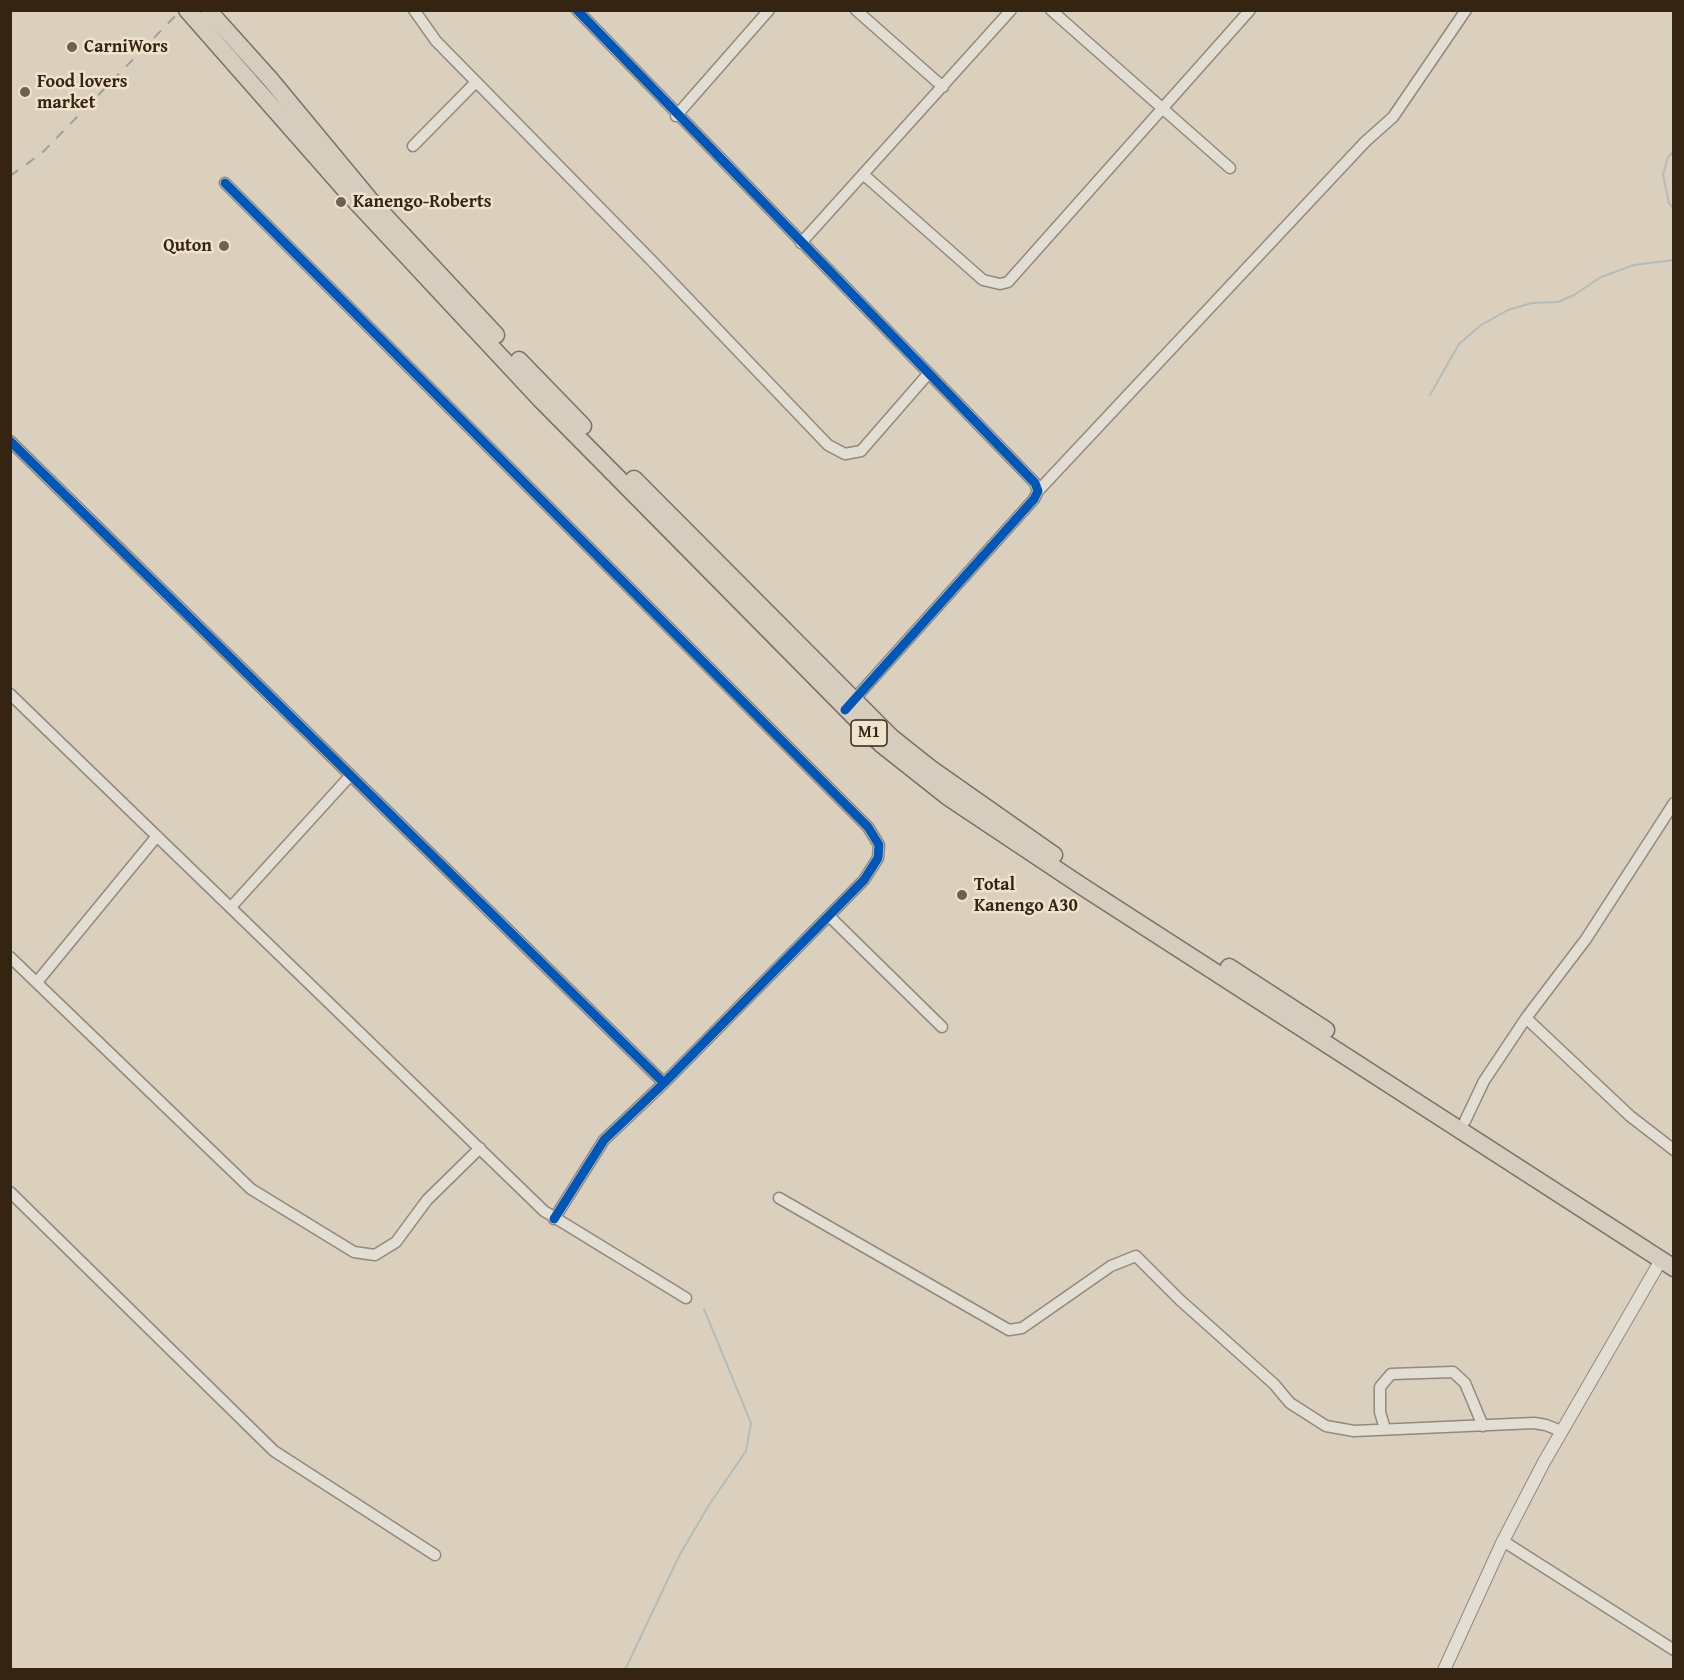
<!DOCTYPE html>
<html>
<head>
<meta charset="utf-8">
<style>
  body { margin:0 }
  #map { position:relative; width:1684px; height:1680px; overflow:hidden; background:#dbd0bd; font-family:"Gentium Book Plus",serif }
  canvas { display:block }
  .frame { position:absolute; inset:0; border:12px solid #362412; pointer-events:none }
</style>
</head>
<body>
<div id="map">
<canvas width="1684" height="1680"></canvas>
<div class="frame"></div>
</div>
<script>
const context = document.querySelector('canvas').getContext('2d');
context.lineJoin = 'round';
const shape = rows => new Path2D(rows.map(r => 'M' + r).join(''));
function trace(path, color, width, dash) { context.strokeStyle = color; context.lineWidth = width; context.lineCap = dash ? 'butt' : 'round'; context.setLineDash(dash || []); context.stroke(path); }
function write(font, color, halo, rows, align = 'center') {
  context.font = font + ' "Gentium Book Plus",serif'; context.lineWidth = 5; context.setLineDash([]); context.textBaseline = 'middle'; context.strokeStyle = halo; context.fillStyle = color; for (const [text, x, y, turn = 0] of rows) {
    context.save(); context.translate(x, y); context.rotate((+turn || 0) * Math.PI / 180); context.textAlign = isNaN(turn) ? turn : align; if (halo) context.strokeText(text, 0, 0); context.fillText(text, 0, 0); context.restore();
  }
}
const stream = shape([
  [1674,151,1668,157,1663,175,1669,203,1674,209],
  [1430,395,1459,344,1481,325,1508,310,1532,303,1558,302,1574,295,1601,277,1634,265,1674,260],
  [625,1670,679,1556,709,1505,746,1451,751,1423,704,1309]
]);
const minor = shape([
  [414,10,436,41,652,261,828,445,845,454,861,451,928,374],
  [577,10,1035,483,1038,491,1034,499,851,703],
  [856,10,943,87],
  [1051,10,1230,168],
  [676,116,769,10],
  [413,146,475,83],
  [864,175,983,280,1000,284,1008,282,1250,10],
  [225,183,868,827,879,845,878,858,864,880,664,1083,604,1140,554,1219],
  [801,243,1011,10],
  [10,441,664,1083],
  [1038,491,1365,142,1393,117,1466,10],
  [10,694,544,1211,686,1298],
  [231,907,350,776],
  [829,916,942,1027],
  [10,957,251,1189,354,1252,375,1255,396,1242,427,1200,480,1148],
  [37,982,157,836],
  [1526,1018,1630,1116,1674,1150],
  [1465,1121,1484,1081,1526,1018,1586,939,1674,803],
  [10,1192,274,1451,435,1555],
  [779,1198,1009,1330,1022,1328,1111,1266,1136,1256,1180,1300,1274,1384,1290,1403,1326,1426,1354,1431,1534,1423,1546,1425,1561,1431],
  [1385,1429,1380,1412,1380,1387,1391,1374,1453,1372,1465,1383,1483,1426],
  [1503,1541,1674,1650]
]);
const tertiary = shape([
  [1444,1670,1503,1541,1544,1462,1661,1260]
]);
const trunk = shape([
  [187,10,347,192,541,400,881,744,948,797,1080,885,1674,1268],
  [208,10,270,79,371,201,496,335],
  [519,360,583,426],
  [634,479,891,737,930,768,1054,855],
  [1229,967,1326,1030]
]);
const rail = shape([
  [10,176,42,153,181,10]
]);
const cycleway = shape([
  [577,10,1035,483,1038,491,1034,499,845,710],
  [225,183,868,827,879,845,878,858,864,880,664,1083,604,1140,554,1219],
  [10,441,664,1083]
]);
const markers = [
  [72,47,6,"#70604e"],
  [25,92,6,"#70604e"],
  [341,202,6,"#70604e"],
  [224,246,6,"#70604e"],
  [962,895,6,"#70604e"]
];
const shields = [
  [869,733,36]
];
const shieldNames = [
  ["M1",869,733]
];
const poiNames = [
  ["CarniWors",84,47],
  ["Food lovers",37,82],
  ["market",37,103],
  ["Kanengo-Roberts",353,202],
  ["Quton",212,246,"right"],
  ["Total",974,885],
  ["Kanengo A30",974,906]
];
trace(stream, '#b0bdba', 2);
trace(minor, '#91897c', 13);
trace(tertiary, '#91897c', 14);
trace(trunk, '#7a7166', 19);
trace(minor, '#e3ded4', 10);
trace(tertiary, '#e3ded4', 12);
trace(trunk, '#d7cdbf', 16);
trace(rail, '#a49e95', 2, [10, 10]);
trace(cycleway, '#0057b8', 9);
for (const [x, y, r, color] of markers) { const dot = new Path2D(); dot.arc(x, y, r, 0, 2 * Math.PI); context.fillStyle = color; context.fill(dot); trace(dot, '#f0e3cc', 2); }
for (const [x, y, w] of shields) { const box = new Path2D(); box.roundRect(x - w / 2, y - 13, w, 26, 4.5); context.fillStyle = '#f0e3cc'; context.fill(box); trace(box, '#362412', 1.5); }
write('bold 16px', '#362412', null, shieldNames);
write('bold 18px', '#362412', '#f0e3cc', poiNames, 'left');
</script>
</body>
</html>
